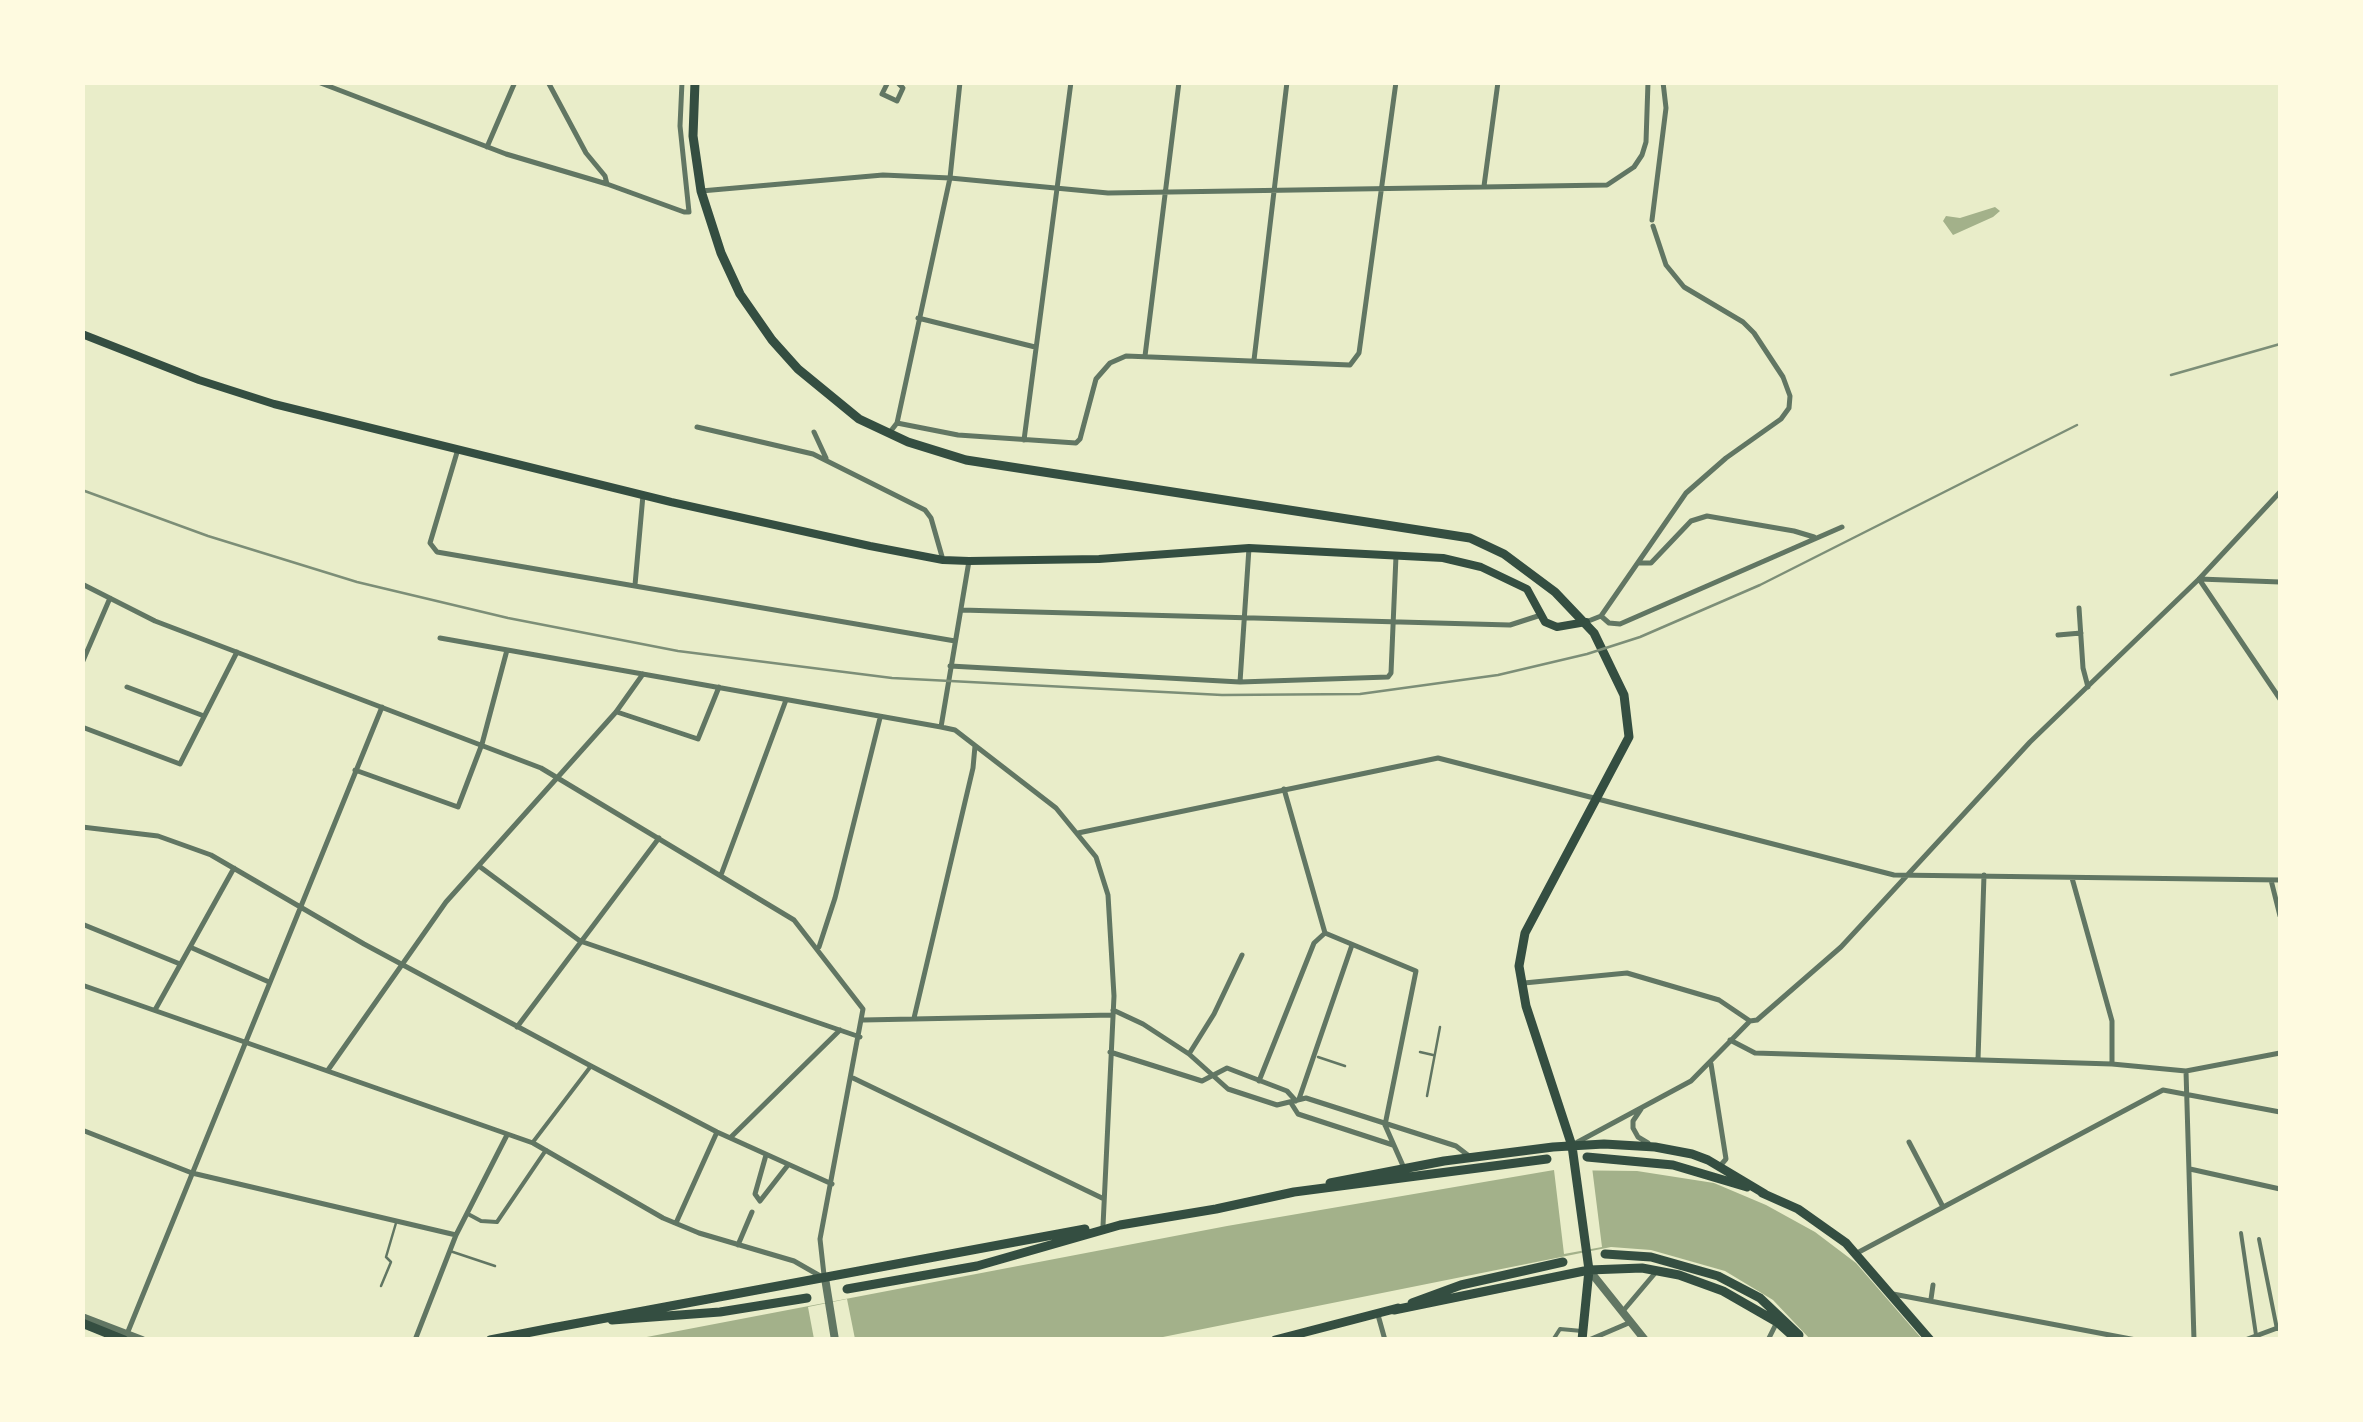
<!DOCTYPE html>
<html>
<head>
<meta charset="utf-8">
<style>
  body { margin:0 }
  #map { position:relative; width:2363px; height:1422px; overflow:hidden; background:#e9edc9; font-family:"Space Grotesk",sans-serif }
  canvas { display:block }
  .frame { position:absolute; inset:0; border:85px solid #fefae0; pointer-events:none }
</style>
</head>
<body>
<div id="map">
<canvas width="2363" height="1422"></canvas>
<div class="frame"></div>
</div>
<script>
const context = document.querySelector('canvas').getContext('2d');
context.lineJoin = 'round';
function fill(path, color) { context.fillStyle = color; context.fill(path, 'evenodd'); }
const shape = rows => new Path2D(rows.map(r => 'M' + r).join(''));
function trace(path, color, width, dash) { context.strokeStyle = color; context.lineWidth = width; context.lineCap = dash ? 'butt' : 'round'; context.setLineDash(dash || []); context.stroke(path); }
const water = shape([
  [1995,207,2000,211,1993,217,1953,235,1943,221,1946,216,1960,218],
  [1554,1170,1637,1171,1714,1183,1766,1205,1815,1232,1856,1263,1922,1339,1810,1339,1773,1300,1725,1271,1651,1250,1611,1247,1153,1339,631,1340,1227,1226]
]);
const pier = shape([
  [1574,1166,1592,1167,1602,1247,1564,1254,1554,1170],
  [847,1299,855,1339,814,1339,808,1307]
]);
const service = shape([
  [1420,1052,1433,1055],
  [1318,1057,1345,1066],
  [1427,1096,1440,1027],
  [450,1251,495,1266],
  [381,1286,391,1262,386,1257,396,1223]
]);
const pedestrian = shape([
  [533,1142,591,1066],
  [468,1214,481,1221,497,1222,546,1150],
  [2241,1233,2256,1335],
  [2259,1239,2277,1329],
  [1553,1340,1560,1329,1582,1331]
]);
const minor = shape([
  [318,82,506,154,607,184,684,212,689,212,680,126,682,82],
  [548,82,586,153,605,176,607,184],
  [888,82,882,94,897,101,903,88,897,82],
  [487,147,515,82],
  [1484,186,1498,82],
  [701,191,883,175,950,178,1108,193,1607,185,1634,167,1642,155,1646,142,1648,82],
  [1652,220,1666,108,1663,82],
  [918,318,1035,347],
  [1145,356,1179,82],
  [1254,360,1287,82],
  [897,423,950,178,960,82],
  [697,427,813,454,925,510,931,518,943,560],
  [814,432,826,458],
  [890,432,897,423,958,435,1076,443,1080,439,1096,379,1110,363,1126,356,1350,365,1359,353,1396,82],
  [1024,440,1071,82],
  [458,449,430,543,437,552,955,641],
  [969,561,941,727,955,730,1056,808,1096,857,1108,895,1114,996,1103,1226],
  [1640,563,1651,563,1691,521,1707,516,1794,531,1814,537],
  [2199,579,2280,699],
  [2199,579,2280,582],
  [82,584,155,621,541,768,794,920,863,1009,820,1239,824,1275],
  [635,585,643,495],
  [2079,608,2083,668,2088,687],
  [961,610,1510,625,1541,615],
  [1601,616,1609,623,1620,624,1842,527],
  [1586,622,1601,616,1686,493,1726,458,1781,419,1789,408,1790,396,1783,377,1754,333,1743,322,1684,287,1666,265,1653,226],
  [2058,635,2081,633],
  [440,638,941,727],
  [82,663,110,598],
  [950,666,1240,682,1388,677,1391,673,1396,556],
  [1240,682,1249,548],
  [127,687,204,716],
  [617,712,698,739,719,687],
  [82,727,180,764,237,652],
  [355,770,458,807,482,744,507,650],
  [82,827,158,836,211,855,364,944,591,1066,717,1132,832,1184],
  [1078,833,1438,758,1894,875,2280,880],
  [479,866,580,941,860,1037],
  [721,875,786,700],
  [2072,878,2112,1021,2112,1064],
  [2271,880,2280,916],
  [82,924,180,964],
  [1325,933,1416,971,1385,1125],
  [190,947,269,982],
  [819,947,835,898,880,718],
  [1524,983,1627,973,1719,1000,1750,1021],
  [82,985,533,1143,663,1218,699,1233,794,1261,822,1277],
  [155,1010,234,868],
  [1113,1010,1143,1024,1189,1054,1228,1089,1277,1105,1306,1098,1456,1146,1469,1156],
  [914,1018,973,768,975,746],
  [863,1020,1113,1015],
  [517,1027,659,838],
  [1730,1040,1755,1053,2112,1064,2186,1071,2280,1053],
  [1110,1052,1202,1081,1227,1068,1287,1091,1296,1101],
  [1189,1054,1214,1014,1242,955],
  [1978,1060,1984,875],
  [1711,1064,1726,1159,1720,1166],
  [328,1070,446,902,616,712,643,674],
  [2186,1071,2194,1340],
  [853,1078,1102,1198],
  [1259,1081,1314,943,1325,933,1284,789],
  [1299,1099,1352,945],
  [1291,1103,1298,1114,1393,1145],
  [1641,1109,1633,1121,1633,1128,1638,1137,1648,1143],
  [1385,1125,1404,1168],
  [82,1130,192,1173,456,1235],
  [731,1137,840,1030],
  [1909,1142,1942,1205],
  [1574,1144,1691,1081,1750,1021,1757,1020,1841,947,2030,742,2199,579,2280,492],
  [766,1155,755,1194,760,1201,788,1165],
  [2190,1169,2280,1189],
  [676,1223,717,1132],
  [738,1245,752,1212],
  [1857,1253,2163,1090,2280,1112],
  [1893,1294,2136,1340],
  [1931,1299,1933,1285],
  [1623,1311,1656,1272],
  [1378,1315,1385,1340],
  [127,1334,382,707],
  [415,1340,456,1235,507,1135],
  [1589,1340,1631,1322],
  [1768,1340,1777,1322],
  [2245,1340,2280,1327]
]);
const tertiary = shape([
  [1589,1270,1645,1340],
  [825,1278,835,1340],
  [82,1317,142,1340]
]);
const secondary = shape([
  [82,334,199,380,274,404,671,502,870,546,943,560,969,561,1099,559,1249,548,1443,558,1481,567,1527,589,1545,622,1557,627,1586,622]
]);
const primary = shape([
  [695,82,693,136,701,191,721,253,740,294,772,340,798,369,859,419,908,442,966,460,1470,538,1504,554,1555,592,1594,633,1624,695,1629,737,1525,933,1519,966,1526,1006,1572,1146,1589,1270,1582,1340],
  [1587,1157,1673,1165,1747,1187],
  [1330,1183,1444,1161,1553,1147,1604,1144,1655,1147,1692,1154,1708,1160,1765,1194],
  [1762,1193,1798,1209,1846,1243,1930,1340],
  [1605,1254,1651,1257,1718,1276,1760,1298,1799,1335],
  [847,1289,977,1266,1120,1225,1216,1209,1294,1192,1547,1159],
  [1412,1303,1461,1285,1563,1262],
  [1394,1310,1589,1270,1642,1268,1679,1275,1723,1291,1777,1322,1797,1340],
  [612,1320,720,1312,807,1298],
  [82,1323,124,1340],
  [552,1328,1085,1229],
  [490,1340,557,1327],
  [1275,1340,1398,1308]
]);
const rail = shape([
  [2171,375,2280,344],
  [82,490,208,536,357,582,508,618,678,651,892,678,1222,695,1360,694,1498,675,1587,654,1640,637,1760,585,2077,425]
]);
fill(water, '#a3b18a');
fill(pier, '#e9edc9');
trace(service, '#617663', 2.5);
trace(pedestrian, '#617663', 4);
trace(minor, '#617663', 5);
trace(tertiary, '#617663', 8);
trace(secondary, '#344e41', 8);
trace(primary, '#344e41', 9);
trace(rail, '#7c8e77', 2.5);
</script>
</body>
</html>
